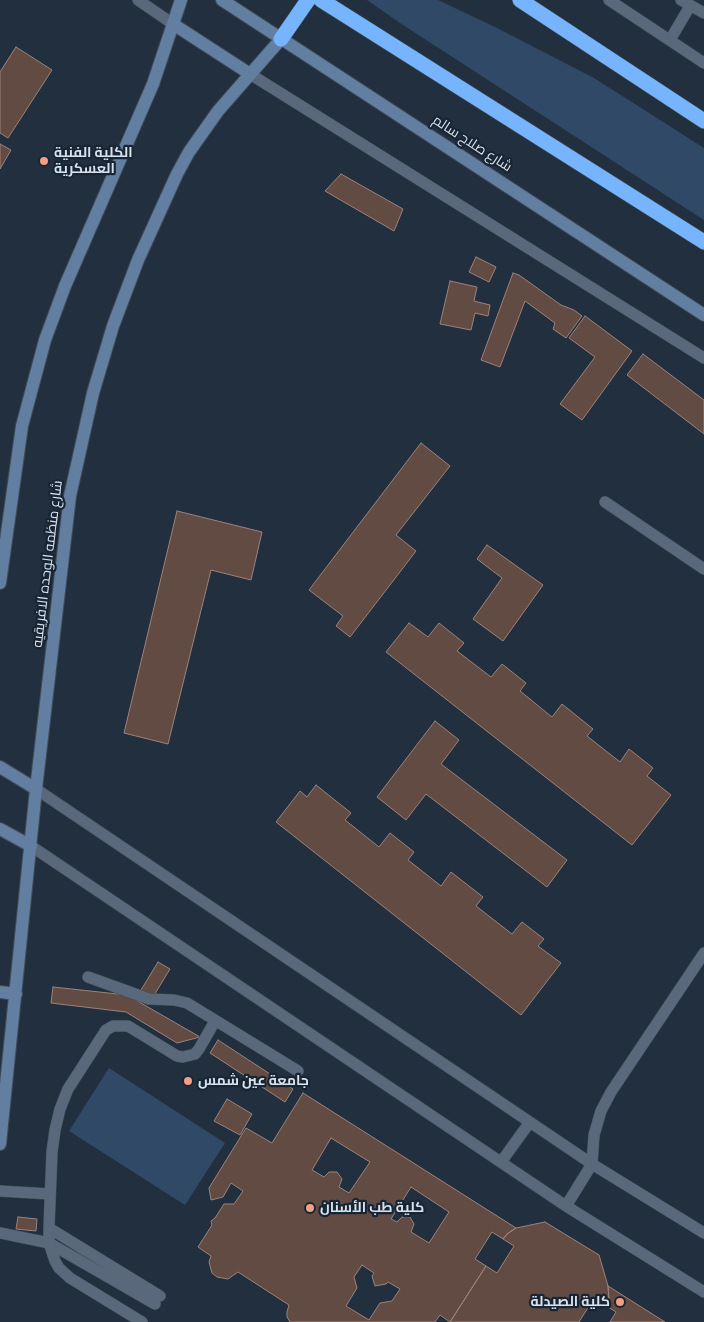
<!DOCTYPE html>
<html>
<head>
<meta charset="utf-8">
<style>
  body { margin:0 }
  canvas { display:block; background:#222f3f }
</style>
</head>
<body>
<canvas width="704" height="1322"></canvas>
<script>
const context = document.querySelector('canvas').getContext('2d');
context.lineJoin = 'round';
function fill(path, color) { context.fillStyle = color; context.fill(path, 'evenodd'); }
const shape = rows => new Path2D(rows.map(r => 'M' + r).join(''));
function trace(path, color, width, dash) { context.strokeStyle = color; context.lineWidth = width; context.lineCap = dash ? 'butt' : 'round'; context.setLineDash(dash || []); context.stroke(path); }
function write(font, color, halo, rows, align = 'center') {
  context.font = font + ' Signika,Cairo,sans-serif'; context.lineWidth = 4.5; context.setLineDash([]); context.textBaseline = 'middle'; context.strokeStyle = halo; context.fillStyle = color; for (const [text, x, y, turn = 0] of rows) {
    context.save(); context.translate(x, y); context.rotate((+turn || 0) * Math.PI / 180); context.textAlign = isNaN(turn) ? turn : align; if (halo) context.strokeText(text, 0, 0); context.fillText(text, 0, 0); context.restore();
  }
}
const green = shape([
  [367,0,438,0,497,28,594,78,704,148,704,220,400,23],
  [109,1068,225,1143,185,1205,69,1131]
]);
const building = shape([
  [16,47,52,70,8,138,0,133,0,72,16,47],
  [0,144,11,150,0,169,0,144],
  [341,174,403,209,394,231,325,191,341,174],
  [476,257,496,267,489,282,469,272,476,257],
  [513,273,519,275,561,305,574,310,582,316,566,338,553,329,555,323,525,301,500,367,481,360,513,273],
  [450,281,477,287,474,301,490,305,488,316,475,313,471,330,440,324,450,281],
  [585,316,632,351,582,420,560,404,595,357,569,338,585,316],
  [643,354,704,400,704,434,627,375,643,354],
  [421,443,450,466,396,535,416,551,350,637,336,626,343,616,309,590,421,443],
  [177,511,262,532,251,580,211,570,168,744,124,733,177,511],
  [487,545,543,585,503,641,473,619,502,578,477,559,487,545],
  [409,623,428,637,439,623,464,643,457,651,491,677,502,664,526,683,520,691,552,717,562,704,593,729,587,736,620,762,629,749,653,768,647,776,671,795,632,845,386,652,409,623],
  [435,721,459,740,441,764,567,860,547,887,426,794,406,820,377,797,435,721],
  [316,785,351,813,345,820,379,847,390,833,414,852,408,860,441,886,451,872,483,897,476,906,512,934,522,922,544,939,538,946,561,963,521,1015,276,822,300,791,307,797,316,785],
  [158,962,170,969,153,997,141,990,158,962],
  [53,987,127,995,200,1037,177,1043,126,1012,51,1003,53,987],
  [218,1040,293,1089,285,1102,210,1053,218,1040],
  [303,1093,516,1228,507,1234,503,1239,492,1232,475,1259,486,1266,450,1322,440,1315,435,1322,290,1322,287,1317,287,1312,289,1305,238,1272,228,1279,217,1277,212,1273,209,1262,211,1256,198,1247,212,1225,211,1221,215,1218,224,1204,234,1204,243,1191,231,1183,223,1197,211,1200,209,1188,246,1128,272,1143,303,1093],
  [331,1138,370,1162,349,1193,339,1187,342,1179,337,1172,329,1172,324,1177,312,1170,331,1138],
  [411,1187,449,1212,429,1243,411,1232,414,1224,410,1217,402,1217,397,1222,391,1219,411,1187],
  [362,1265,374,1273,372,1276,375,1286,386,1284,388,1282,400,1289,392,1301,380,1303,369,1320,346,1306,357,1288,354,1277,362,1265],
  [227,1099,252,1114,240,1135,214,1121,227,1099],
  [18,1217,37,1219,36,1231,16,1229,18,1217],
  [545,1222,599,1255,608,1286,609,1299,605,1305,594,1298,579,1322,450,1322,486,1266,497,1273,514,1246,503,1239,507,1234,516,1228,545,1222],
  [608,1286,665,1322,610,1322,616,1312,605,1305,609,1299,608,1286]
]);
const lane = shape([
  [138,0,173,24],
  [609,0,704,63],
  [681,0,704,13],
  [670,40,690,6],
  [250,74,704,358],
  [605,502,704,569],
  [36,789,592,1164,704,1233],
  [31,846,566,1206,704,1292],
  [88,977,149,999,174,1000,187,1003,298,1071],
  [501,1162,530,1122],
  [0,1191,50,1194],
  [566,1206,592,1164,594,1135,601,1111,611,1092,704,953],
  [49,1228,160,1296],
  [0,1233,49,1243,155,1304],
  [142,1322,70,1278,59,1268,55,1261,49,1243,49,1228,52,1152,55,1130,60,1109,68,1089,106,1030,113,1026,128,1026,177,1056,183,1057,195,1054,199,1049,215,1021]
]);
const secondary = shape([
  [222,0,704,315],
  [173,24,250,74],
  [0,583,22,426,45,340,65,286,153,84,181,0],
  [0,767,36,789],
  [0,829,31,846],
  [0,992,16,994],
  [0,1144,36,789,70,496,93,393,113,326,138,260,177,174,189,152,218,111,281,39]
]);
const highway = shape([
  [321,0,704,242],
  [520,0,704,121],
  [281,39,308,0]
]);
const markers = [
  [44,161,5,"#f39f83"],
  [188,1081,5,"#f39f83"],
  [310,1208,5,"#f39f83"],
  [620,1302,5,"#f39f83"]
];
const streetNames = [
  ["شارع صلاح سالم",472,144,33],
  ["شارع منظمه الوحده الافريقيه",48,564,-83]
];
const poiNames = [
  ["الكلية الفنية",54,153],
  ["العسكرية",54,169],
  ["جامعة عين شمس",198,1081],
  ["كلية طب الأسنان",320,1208],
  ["كلية الصيدلة",610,1302,"right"]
];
fill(green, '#2f4967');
fill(building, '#624b43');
trace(building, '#9c827a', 1);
trace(lane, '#404c59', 12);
trace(secondary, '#404c59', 14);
trace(highway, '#404c59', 16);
trace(lane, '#59687a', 11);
trace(secondary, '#627fa1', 12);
trace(highway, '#76b4fd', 15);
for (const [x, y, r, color] of markers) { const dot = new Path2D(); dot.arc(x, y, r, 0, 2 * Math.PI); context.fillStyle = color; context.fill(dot); trace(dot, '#182534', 2); }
write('14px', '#d9e2ec', '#182534', streetNames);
write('bold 14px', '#d9e2ec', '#182534', poiNames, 'left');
</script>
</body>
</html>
